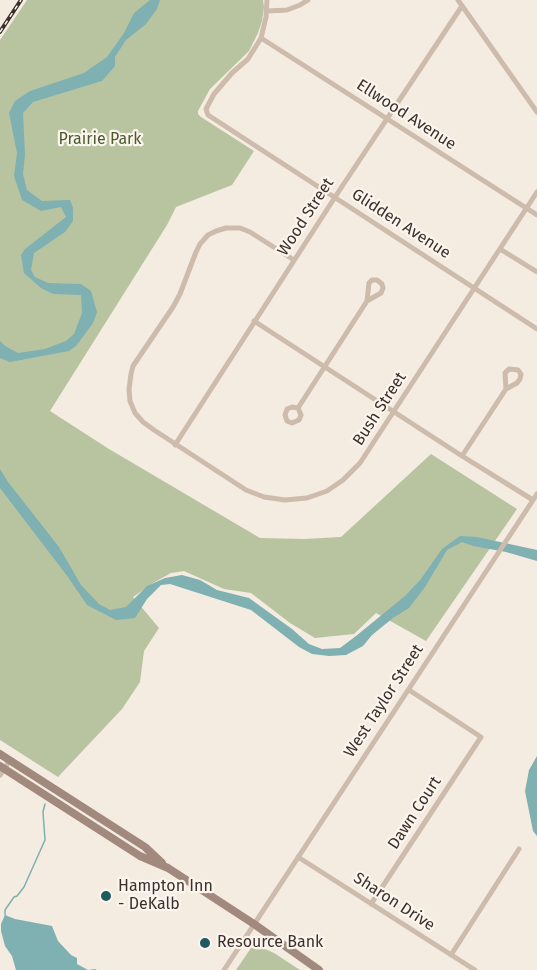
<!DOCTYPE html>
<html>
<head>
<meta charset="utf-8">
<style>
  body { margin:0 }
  canvas { display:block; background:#f4ebe1 }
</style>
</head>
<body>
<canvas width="537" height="970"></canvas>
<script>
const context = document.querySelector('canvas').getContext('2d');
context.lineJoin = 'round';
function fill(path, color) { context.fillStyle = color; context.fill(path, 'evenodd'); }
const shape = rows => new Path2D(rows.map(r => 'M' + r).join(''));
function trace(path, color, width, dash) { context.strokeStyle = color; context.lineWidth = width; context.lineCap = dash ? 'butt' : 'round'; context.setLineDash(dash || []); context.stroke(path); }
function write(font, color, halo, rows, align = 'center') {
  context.font = font + ' "Fira Sans",sans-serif'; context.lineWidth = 4.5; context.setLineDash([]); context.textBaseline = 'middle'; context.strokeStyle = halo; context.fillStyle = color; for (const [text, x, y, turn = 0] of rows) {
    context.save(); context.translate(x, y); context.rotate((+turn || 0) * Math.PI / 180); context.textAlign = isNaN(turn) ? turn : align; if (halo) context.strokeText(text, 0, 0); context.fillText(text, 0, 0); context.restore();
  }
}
const green = shape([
  [27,0,263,0,264,7,262,21,258,33,249,51,210,89,198,111,198,114,201,117,254,151,232,185,176,207,167,225,50,411,109,449,260,538,304,539,341,537,431,454,517,509,426,641,376,613,354,634,315,638,290,623,251,593,224,589,184,571,171,573,153,583,133,597,159,628,144,651,140,682,122,709,58,777,0,740,0,40],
  [256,945,274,953,300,970,236,970,251,948]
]);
const water = shape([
  [150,0,160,0,157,9,146,24,126,40,115,57,115,66,102,81,33,102,23,113,25,155,23,174,27,190,42,201,70,200,73,208,73,221,65,232,34,253,31,270,35,277,48,283,81,284,91,291,97,312,93,323,76,346,69,351,10,362,0,358,0,341,5,346,18,353,45,349,66,341,74,334,82,313,81,295,53,294,41,288,24,273,21,255,25,249,66,217,61,207,41,211,22,200,14,176,17,153,9,113,15,101,30,91,84,73,107,57,124,33,134,13],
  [0,469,8,482,59,547,81,585,99,604,110,610,126,607,147,586,165,578,182,575,200,580,217,590,249,598,292,629,309,644,322,649,340,648,356,636,405,596,421,579,442,549,460,536,477,537,537,550,537,561,506,552,473,546,462,542,447,550,425,587,409,608,393,618,372,635,363,646,346,655,329,656,312,654,299,647,251,610,170,584,161,585,147,599,135,618,116,620,87,605,68,577,0,488],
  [537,756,537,836,533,831,525,791,529,770],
  [5,915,15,919,52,926,58,941,71,955,77,958,77,964,88,970,95,969,97,970,16,970,12,956,5,946,1,931,1,924]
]);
const stream = shape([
  [5,915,5,910,14,897,17,896,24,887,45,840,43,812,45,804]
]);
const minor = shape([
  [267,0,266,17,261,38,248,59,232,73,214,94,206,109,208,115,537,329],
  [458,0,537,112],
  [267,11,287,10,300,5,308,0],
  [261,38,537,215],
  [500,249,537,272],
  [294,260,250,232,240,228,226,228,216,231,208,235,200,244,196,252,180,294,173,307,133,366,131,374,129,389,130,401,135,413,143,422,154,430,246,490,264,497,285,500,307,498,327,491,343,480,360,463,537,192],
  [254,321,462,456,533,500],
  [298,408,301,415,299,420,292,423,287,421,285,415,287,409,292,407,298,408,367,301,381,293,383,288,382,284,377,280,372,280,369,283,367,301],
  [175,445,339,191,462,6],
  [462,456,506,389,517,383,520,379,521,374,518,370,509,369,505,373,506,389],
  [0,775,10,760],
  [298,857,475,970],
  [371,904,481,737,409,690],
  [451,955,519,849],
  [224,970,537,494]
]);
const secondary = shape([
  [0,754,145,847,162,863],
  [0,766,140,856,168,868,254,924,319,970]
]);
const rail = shape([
  [0,32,21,0]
]);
const markers = [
  [106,896,6,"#1f5a5e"],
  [205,943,6,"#1f5a5e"]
];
const streetNames = [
  ["Ellwood Avenue",406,115,33],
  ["Wood Street",306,217,-57],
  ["Glidden Avenue",401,224,33],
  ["Bush Street",380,409,-57],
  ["West Taylor Street",384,701,-57],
  ["Dawn Court",415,813,-57],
  ["Sharon Drive",394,902,33]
];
const parkNames = [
  ["Prairie Park",100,140]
];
const poiNames = [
  ["Hampton Inn",118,887],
  ["- DeKalb",118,905],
  ["Resource Bank",217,943]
];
fill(green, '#b8c4a0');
fill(water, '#7fb0b2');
trace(stream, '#7fb0b2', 1.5);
trace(minor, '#cdbbac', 5);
trace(secondary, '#a18a7d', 8);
trace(rail, '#3b302b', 4);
trace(rail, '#fbf5ee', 1.5, [4.5]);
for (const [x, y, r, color] of markers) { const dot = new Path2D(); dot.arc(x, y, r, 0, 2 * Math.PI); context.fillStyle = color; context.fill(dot); trace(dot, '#fbf5ee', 2); }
write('16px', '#3b302b', '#fbf5ee', streetNames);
write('16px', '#4a5a2e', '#fbf5ee', parkNames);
write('16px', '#3b302b', '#fbf5ee', poiNames, 'left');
</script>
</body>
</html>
